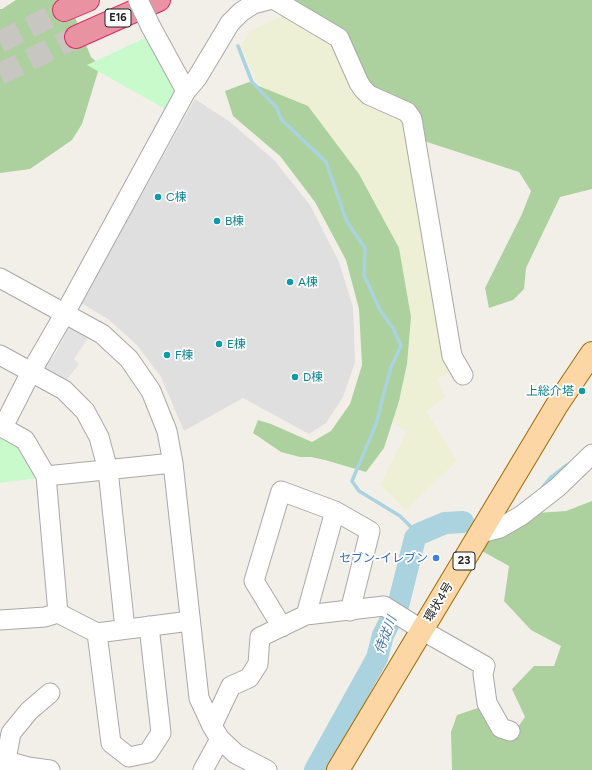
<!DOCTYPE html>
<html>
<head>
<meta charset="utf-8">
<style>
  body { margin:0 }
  canvas { display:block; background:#f2efe9 }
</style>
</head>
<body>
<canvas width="592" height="770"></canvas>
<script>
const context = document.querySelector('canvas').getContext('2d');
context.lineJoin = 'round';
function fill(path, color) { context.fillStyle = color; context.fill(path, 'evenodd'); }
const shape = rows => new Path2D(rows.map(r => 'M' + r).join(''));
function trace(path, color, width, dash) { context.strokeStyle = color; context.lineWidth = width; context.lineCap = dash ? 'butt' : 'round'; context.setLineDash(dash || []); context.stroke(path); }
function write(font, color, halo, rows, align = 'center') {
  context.font = font + ' Figtree,"Noto Sans JP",sans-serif'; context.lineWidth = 3.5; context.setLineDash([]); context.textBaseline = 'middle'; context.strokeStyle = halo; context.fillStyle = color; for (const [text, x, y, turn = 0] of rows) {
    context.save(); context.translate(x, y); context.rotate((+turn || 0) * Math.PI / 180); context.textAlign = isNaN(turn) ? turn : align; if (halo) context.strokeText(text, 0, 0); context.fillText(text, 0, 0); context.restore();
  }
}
const residential = shape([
  [195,99,230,122,274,160,310,205,339,262,353,307,355,362,343,397,326,423,309,434,243,398,184,431,161,377,137,345,108,319,81,303]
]);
const farmland = shape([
  [286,14,329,37,409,130,454,371,438,378,445,397,427,412,457,461,406,510,380,485,407,431,393,423,390,377,404,348,279,103,256,81,241,46,250,31]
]);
const forest = shape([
  [16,0,68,0,91,57,100,65,82,124,72,140,30,169,0,173,0,9,2,9],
  [293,0,592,0,592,189,560,197,526,268,524,289,513,300,489,308,485,288,522,214,531,191,519,172,424,141,374,92,345,31],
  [249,82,308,106,359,174,399,248,411,317,407,364,399,401,384,448,366,472,325,460,311,457,300,457,281,452,253,433,258,420,271,424,312,442,331,431,350,404,362,365,359,309,346,260,315,202,280,156,233,116,225,91],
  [592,501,592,770,452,770,451,732,457,715,478,708,513,734,525,717,512,689,534,666,554,666,561,646,531,630,504,601,509,566,482,551,508,515,566,511]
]);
const park = shape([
  [147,37,177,90,167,110,87,65],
  [0,432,25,448,38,478,0,483]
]);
const parking = shape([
  [69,327,88,338,74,359,79,364,65,382,48,374,45,367,56,353]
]);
const stream = shape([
  [238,46,252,82,277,108,281,119,326,162,347,222,365,248,364,275,380,310,393,328,401,346,391,367,376,424,352,481,359,491,400,516,412,528,415,538],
  [542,488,550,478,567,465]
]);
const river = shape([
  [315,770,377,658,383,635,398,606,415,538,419,534,445,523,463,522]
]);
const highwayTunnel = shape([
  [0,42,64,10],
  [0,74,76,37]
]);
const minor = shape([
  [275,0,339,38,359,83,363,89,369,95,407,112,412,119,452,356,463,375],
  [186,91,197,78,230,23,241,12,253,4,268,0],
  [0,278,102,334,129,359,151,391,167,431,173,463,199,698,212,726,220,739,236,754,267,770],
  [0,355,64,390,85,411,99,437,108,470,125,629],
  [0,426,25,440,46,476,58,613,97,633,190,621],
  [3,427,31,372,65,313,186,91,151,27],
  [46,476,173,463],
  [481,533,500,528,522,515,558,487,592,454],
  [306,615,335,511],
  [0,620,45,617,58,613],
  [282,627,254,581,281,491,335,511,370,531,350,611],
  [97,633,111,743,129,757,148,753,161,733,149,626],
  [212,726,231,686,249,678,258,664,260,637,306,615,384,606,427,633,485,666,483,674,487,703,501,728,510,731],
  [0,755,6,761,28,767,50,770],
  [4,770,11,733,29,711,50,693],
  [203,770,220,739]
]);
const major = shape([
  [338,770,557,405,592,353]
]);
const highway = shape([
  [64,10,88,0],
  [76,37,159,0]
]);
const minorBridge = shape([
  [138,0,151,27]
]);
const markers = [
  [158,197,4,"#0f9aa8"],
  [217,221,4,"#0f9aa8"],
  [290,282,4,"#0f9aa8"],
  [219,344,4,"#0f9aa8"],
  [167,355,4,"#0f9aa8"],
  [295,377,4,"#0f9aa8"],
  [582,391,4,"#0f9aa8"],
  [436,558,4,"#3f7fe0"]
];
const shields = [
  [118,18,26],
  [464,561,22]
];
const shieldNames = [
  ["E16",118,18],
  ["23",464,561]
];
const cultureNames = [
  ["C棟",166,197],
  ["B棟",225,221],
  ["A棟",298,282],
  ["E棟",227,344],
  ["F棟",175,355],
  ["D棟",303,377],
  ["上総介塔",574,391,"right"]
];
const shopNames = [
  ["セブン-イレブン",428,558]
];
const streetNames = [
  ["環状4号",439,602,-59]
];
const waterNames = [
  ["侍従川",386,635,-69]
];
fill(residential, '#e0dfdf');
fill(farmland, '#eef0d5');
fill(forest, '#add19e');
fill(park, '#c8facc');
fill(parking, '#e2e2e2');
trace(stream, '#aad3df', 3.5);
trace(river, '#aad3df', 22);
trace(highwayTunnel, '#c8c6c1', 22, [22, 11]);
trace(minor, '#a9a9a9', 21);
trace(major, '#a06b00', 24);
trace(highway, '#dc2a67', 24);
trace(minor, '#fff', 19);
trace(major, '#fcd6a4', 22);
trace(highway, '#e892a2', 22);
trace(minorBridge, '#a9a9a9', 21, []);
trace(minorBridge, '#fff', 19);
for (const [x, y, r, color] of markers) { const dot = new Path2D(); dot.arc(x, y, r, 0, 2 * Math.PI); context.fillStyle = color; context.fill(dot); trace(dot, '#fff', 1.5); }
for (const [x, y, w] of shields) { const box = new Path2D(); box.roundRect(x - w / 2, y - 9, w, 18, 3); context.fillStyle = '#fff'; context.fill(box); trace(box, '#222', 1); }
write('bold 11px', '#222', null, shieldNames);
write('12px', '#0d838f', '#fff', cultureNames, 'left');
write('12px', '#366cbe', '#fff', shopNames, 'right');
write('12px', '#222', '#fff', streetNames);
write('italic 13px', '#4a7aab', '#fff', waterNames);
</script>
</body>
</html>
